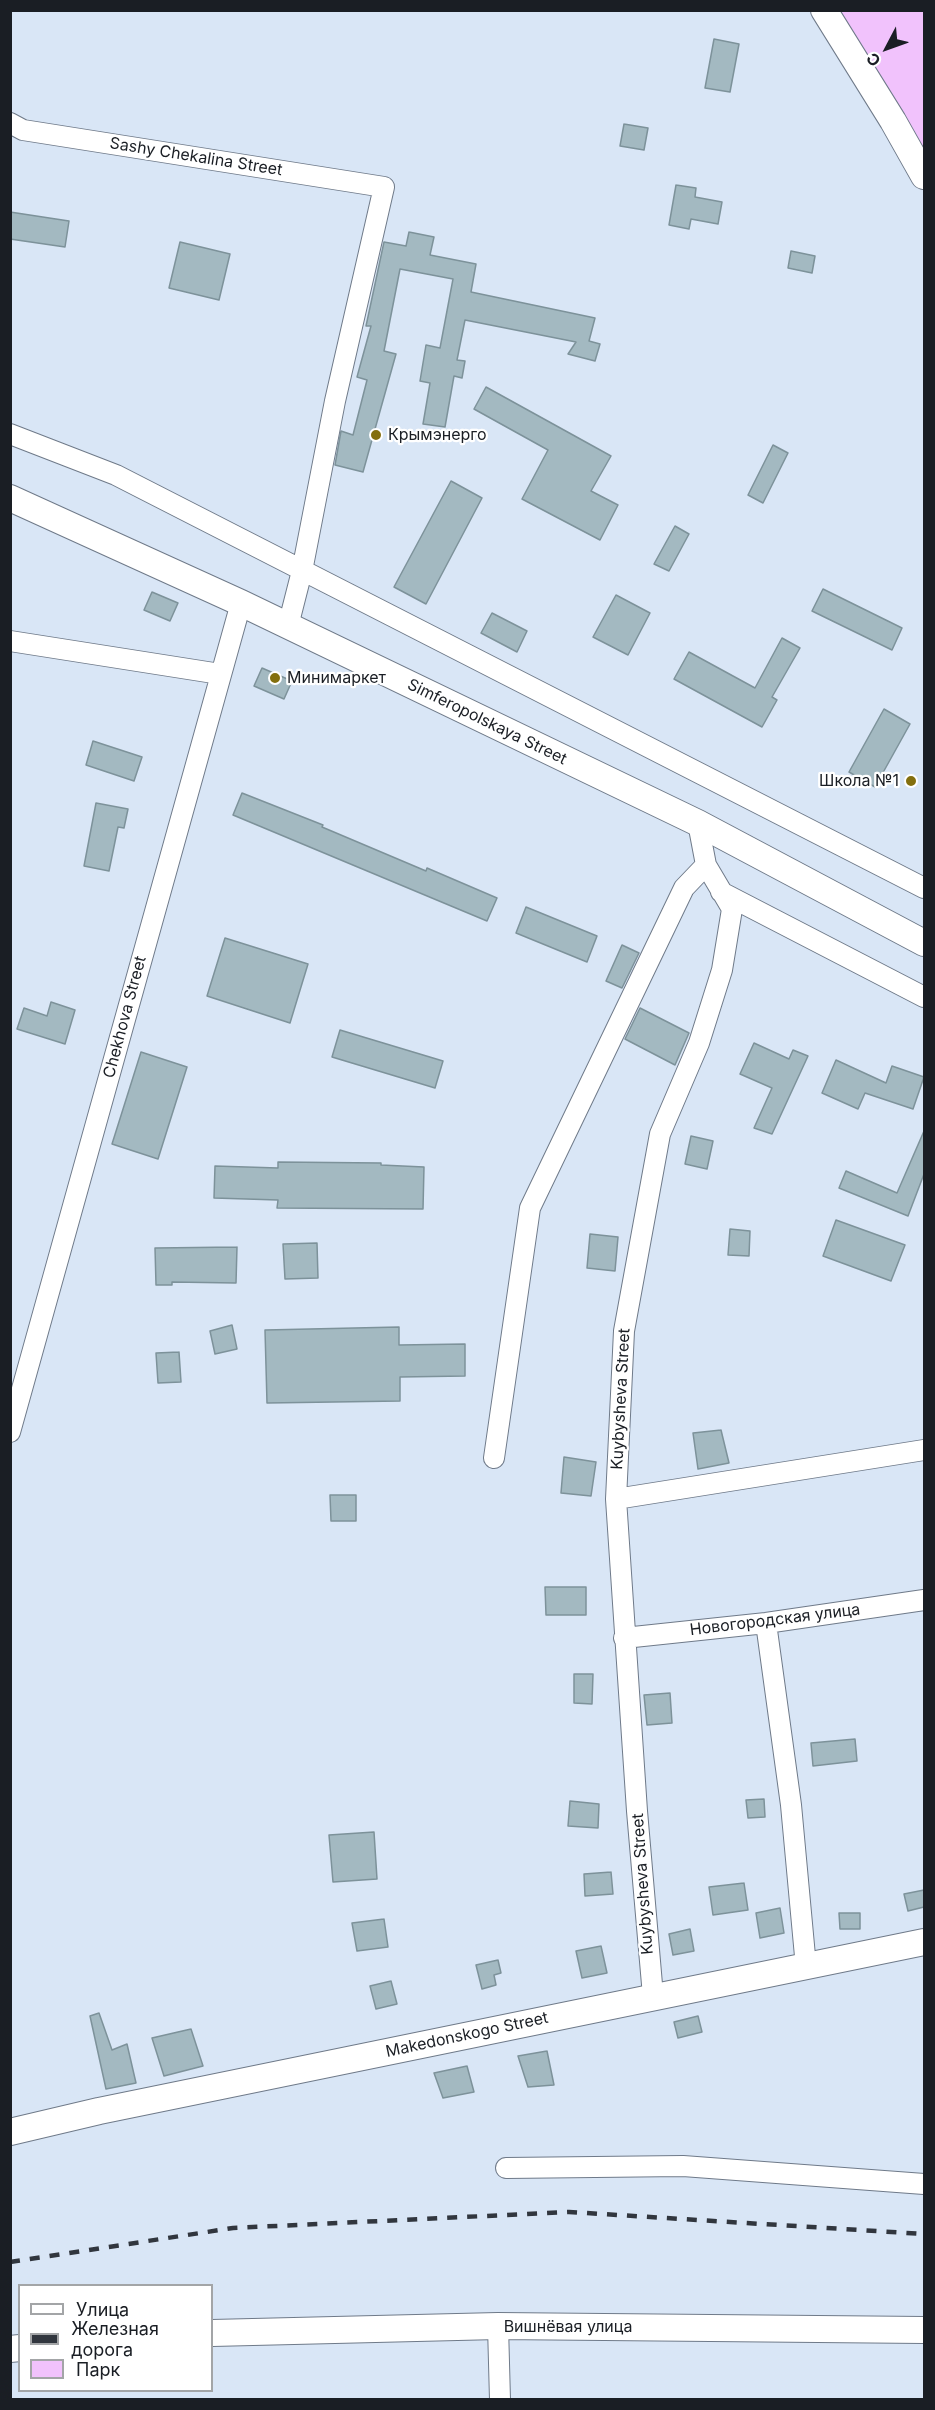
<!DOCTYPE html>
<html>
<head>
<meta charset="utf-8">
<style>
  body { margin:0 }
  #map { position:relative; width:935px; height:2410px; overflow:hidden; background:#d9e6f6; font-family:Inter,sans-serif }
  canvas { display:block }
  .frame { position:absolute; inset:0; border:12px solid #1a1e24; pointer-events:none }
  .legend { position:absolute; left:18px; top:2284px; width:195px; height:108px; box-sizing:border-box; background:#fff; border:2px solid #a3a5a7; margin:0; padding:8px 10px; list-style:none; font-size:18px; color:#1a1e24 }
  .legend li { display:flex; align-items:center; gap:12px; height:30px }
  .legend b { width:30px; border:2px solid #a3a5a7 }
  .north { position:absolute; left:857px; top:18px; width:60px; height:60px; -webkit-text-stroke:4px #fff; paint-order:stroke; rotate:229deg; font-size:16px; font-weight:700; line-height:24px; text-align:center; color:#1a1e24 }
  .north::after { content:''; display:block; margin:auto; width:21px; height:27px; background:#1a1e24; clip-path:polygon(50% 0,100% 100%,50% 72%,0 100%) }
</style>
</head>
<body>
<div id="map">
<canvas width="935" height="2410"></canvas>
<div class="frame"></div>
<ul class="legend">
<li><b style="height:8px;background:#fff"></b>Улица</li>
<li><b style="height:8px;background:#31363e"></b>Железная дорога</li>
<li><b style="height:16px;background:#f1c2fc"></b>Парк</li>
</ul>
<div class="north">С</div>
</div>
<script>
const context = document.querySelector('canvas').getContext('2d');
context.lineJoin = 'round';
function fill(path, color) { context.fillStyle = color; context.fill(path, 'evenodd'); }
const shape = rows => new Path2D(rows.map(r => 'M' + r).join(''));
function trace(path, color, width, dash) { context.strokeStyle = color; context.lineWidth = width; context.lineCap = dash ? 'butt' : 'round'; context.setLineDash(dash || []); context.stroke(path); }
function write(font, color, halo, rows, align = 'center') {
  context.font = font + ' Inter,sans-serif'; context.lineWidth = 4.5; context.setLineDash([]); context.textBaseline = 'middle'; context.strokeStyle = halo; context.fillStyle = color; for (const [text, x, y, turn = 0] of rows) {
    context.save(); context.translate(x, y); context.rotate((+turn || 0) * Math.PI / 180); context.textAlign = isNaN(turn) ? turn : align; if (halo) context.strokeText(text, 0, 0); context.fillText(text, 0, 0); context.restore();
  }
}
const green = shape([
  [839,11,924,11,924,154,844,17]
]);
const building = shape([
  [714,39,739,44,730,92,705,88,714,39],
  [624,124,648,128,644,150,620,146,624,124],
  [676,185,696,188,695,197,722,202,718,224,691,219,689,229,669,225,676,185],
  [10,212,69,221,65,247,10,239,10,212],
  [409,232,434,237,430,255,476,264,471,292,595,318,589,341,600,344,595,361,568,354,576,342,465,320,457,360,465,361,462,378,454,376,445,427,423,424,430,383,420,381,426,345,440,348,453,279,400,269,384,351,396,354,363,472,335,465,341,431,353,435,367,380,357,377,371,326,366,326,384,242,406,246,409,232],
  [180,242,230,254,219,300,169,288,180,242],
  [791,251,815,256,812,273,788,268,791,251],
  [486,387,611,456,591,491,618,505,600,540,522,499,548,450,474,409,486,387],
  [773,445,788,453,763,503,748,495,773,445],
  [451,481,482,498,426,604,394,587,451,481],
  [675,526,689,534,669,571,654,564,675,526],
  [823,589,902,628,892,650,812,611,823,589],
  [152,592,178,603,170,621,144,610,152,592],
  [616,595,650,613,628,655,593,637,616,595],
  [492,613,527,631,517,652,481,633,492,613],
  [782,638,800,648,772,697,777,700,762,727,674,679,689,652,755,688,782,638],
  [262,668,292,681,284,699,254,686,262,668],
  [884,709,910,724,875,787,849,772,884,709],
  [93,741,142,757,134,781,86,765,93,741],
  [242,793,323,825,322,827,426,871,427,868,497,898,487,921,233,815,242,793],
  [96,803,128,809,124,828,118,827,109,871,84,866,96,803],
  [526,907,597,936,587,962,516,933,526,907],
  [225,938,308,964,290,1023,207,996,225,938],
  [622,945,639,953,622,988,606,981,622,945],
  [51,1002,75,1010,65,1044,17,1029,24,1008,47,1016,51,1002],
  [640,1008,689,1033,675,1065,625,1039,640,1008],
  [340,1030,443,1061,435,1088,332,1057,340,1030],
  [754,1043,789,1059,793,1050,808,1056,772,1134,754,1128,772,1088,740,1074,754,1043],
  [141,1052,187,1067,158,1159,112,1144,141,1052],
  [836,1060,886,1083,892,1066,924,1077,913,1109,865,1093,858,1109,822,1093,836,1060],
  [924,1131,924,1174,908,1216,839,1188,846,1171,897,1193,924,1131],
  [691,1136,713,1141,707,1169,685,1164,691,1136],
  [278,1162,381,1163,381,1165,424,1167,423,1209,277,1208,278,1200,214,1198,215,1166,278,1168,278,1162],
  [836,1220,905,1245,891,1281,823,1256,836,1220],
  [730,1229,750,1231,749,1256,728,1255,730,1229],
  [590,1234,618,1237,615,1271,587,1268,590,1234],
  [317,1243,318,1278,285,1279,283,1244,317,1243],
  [237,1247,236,1283,172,1282,172,1285,156,1285,155,1248,237,1247],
  [232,1325,237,1349,215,1354,210,1331,232,1325],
  [399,1327,399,1345,465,1344,465,1376,400,1377,400,1401,267,1403,265,1330,399,1327],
  [179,1352,181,1382,158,1383,156,1353,179,1352],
  [721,1430,729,1463,698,1469,693,1433,721,1430],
  [564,1457,596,1462,591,1496,561,1493,564,1457],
  [330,1495,356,1495,356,1521,331,1521,330,1495],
  [545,1587,586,1587,586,1615,546,1615,545,1587],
  [574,1674,593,1674,592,1704,574,1703,574,1674],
  [670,1693,672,1723,647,1725,644,1695,670,1693],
  [855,1739,857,1761,813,1766,811,1743,855,1739],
  [764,1799,765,1817,748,1818,746,1800,764,1799],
  [570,1801,599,1804,598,1828,568,1826,570,1801],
  [374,1832,377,1879,333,1882,329,1835,374,1832],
  [611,1872,613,1894,585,1896,584,1874,611,1872],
  [744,1883,748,1910,713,1915,709,1887,744,1883],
  [924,1890,924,1907,908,1911,904,1894,924,1890],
  [780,1908,784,1933,760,1938,756,1913,780,1908],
  [839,1913,860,1913,860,1929,840,1929,839,1913],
  [384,1919,388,1947,357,1951,352,1923,384,1919],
  [690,1929,694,1951,673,1955,669,1934,690,1929],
  [601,1946,607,1973,582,1978,576,1951,601,1946],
  [498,1960,501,1973,494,1975,496,1985,482,1989,476,1965,498,1960],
  [391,1981,397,2004,376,2009,370,1986,391,1981],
  [99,2013,112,2050,127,2044,136,2083,106,2089,90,2016,99,2013],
  [698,2016,702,2032,678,2038,674,2022,698,2016],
  [191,2029,203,2066,164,2076,152,2038,191,2029],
  [547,2051,554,2085,528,2087,518,2056,547,2051],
  [467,2066,474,2092,443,2098,434,2073,467,2066]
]);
const minor = shape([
  [10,123,23,130,384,187,335,401,302,571,288,626],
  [10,434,116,475,924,888],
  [10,641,220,674],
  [721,892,924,997],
  [10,1432,241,603],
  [494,1458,530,1208,684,888,706,865],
  [616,1499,924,1450],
  [766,1623,791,1805,806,1967],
  [624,1638,766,1623,924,1600],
  [653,1996,637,1811,616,1499,624,1331,660,1134,699,1043,722,970,732,909,706,865,698,823],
  [506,2168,683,2166,924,2184],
  [498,2326,500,2400]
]);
const major = shape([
  [824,10,893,121,924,176],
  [10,498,241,603,698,823,924,943],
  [10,2132,99,2111,924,1942],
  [212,2333,498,2326,924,2330],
  [10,2349,20,2348]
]);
const rail = shape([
  [10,2262,233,2228,569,2212,924,2234]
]);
const markers = [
  [376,435,6,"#836f0e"],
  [275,678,6,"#836f0e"],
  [911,781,6,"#836f0e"]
];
const streetNames = [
  ["Sashy Chekalina Street",196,157,9],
  ["Simferopolskaya Street",487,722,26],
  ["Chekhova Street",125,1017,-75],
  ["Kuybysheva Street",621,1399,-87],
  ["Новогородская улица",775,1620,-7],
  ["Kuybysheva Street",643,1884,-94],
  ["Makedonskogo Street",467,2035,-12],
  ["Вишнёвая улица",568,2327]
];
const poiNames = [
  ["Крымэнерго",388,435],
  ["Минимаркет",287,678],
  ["Школа №1",899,781,"right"]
];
fill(green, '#f1c2fc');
fill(building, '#a3b9c1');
trace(building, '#7d929a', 1.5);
trace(minor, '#6f7a89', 22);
trace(major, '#6f7a89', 28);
trace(minor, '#fff', 20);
trace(major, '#fff', 26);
trace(rail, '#31363e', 4.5, [10, 10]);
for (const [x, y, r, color] of markers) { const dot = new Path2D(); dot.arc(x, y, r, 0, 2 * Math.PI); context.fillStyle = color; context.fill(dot); trace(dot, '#fff', 2); }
write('16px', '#1a1e24', '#fff', streetNames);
write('16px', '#1a1e24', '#fff', poiNames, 'left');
</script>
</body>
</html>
